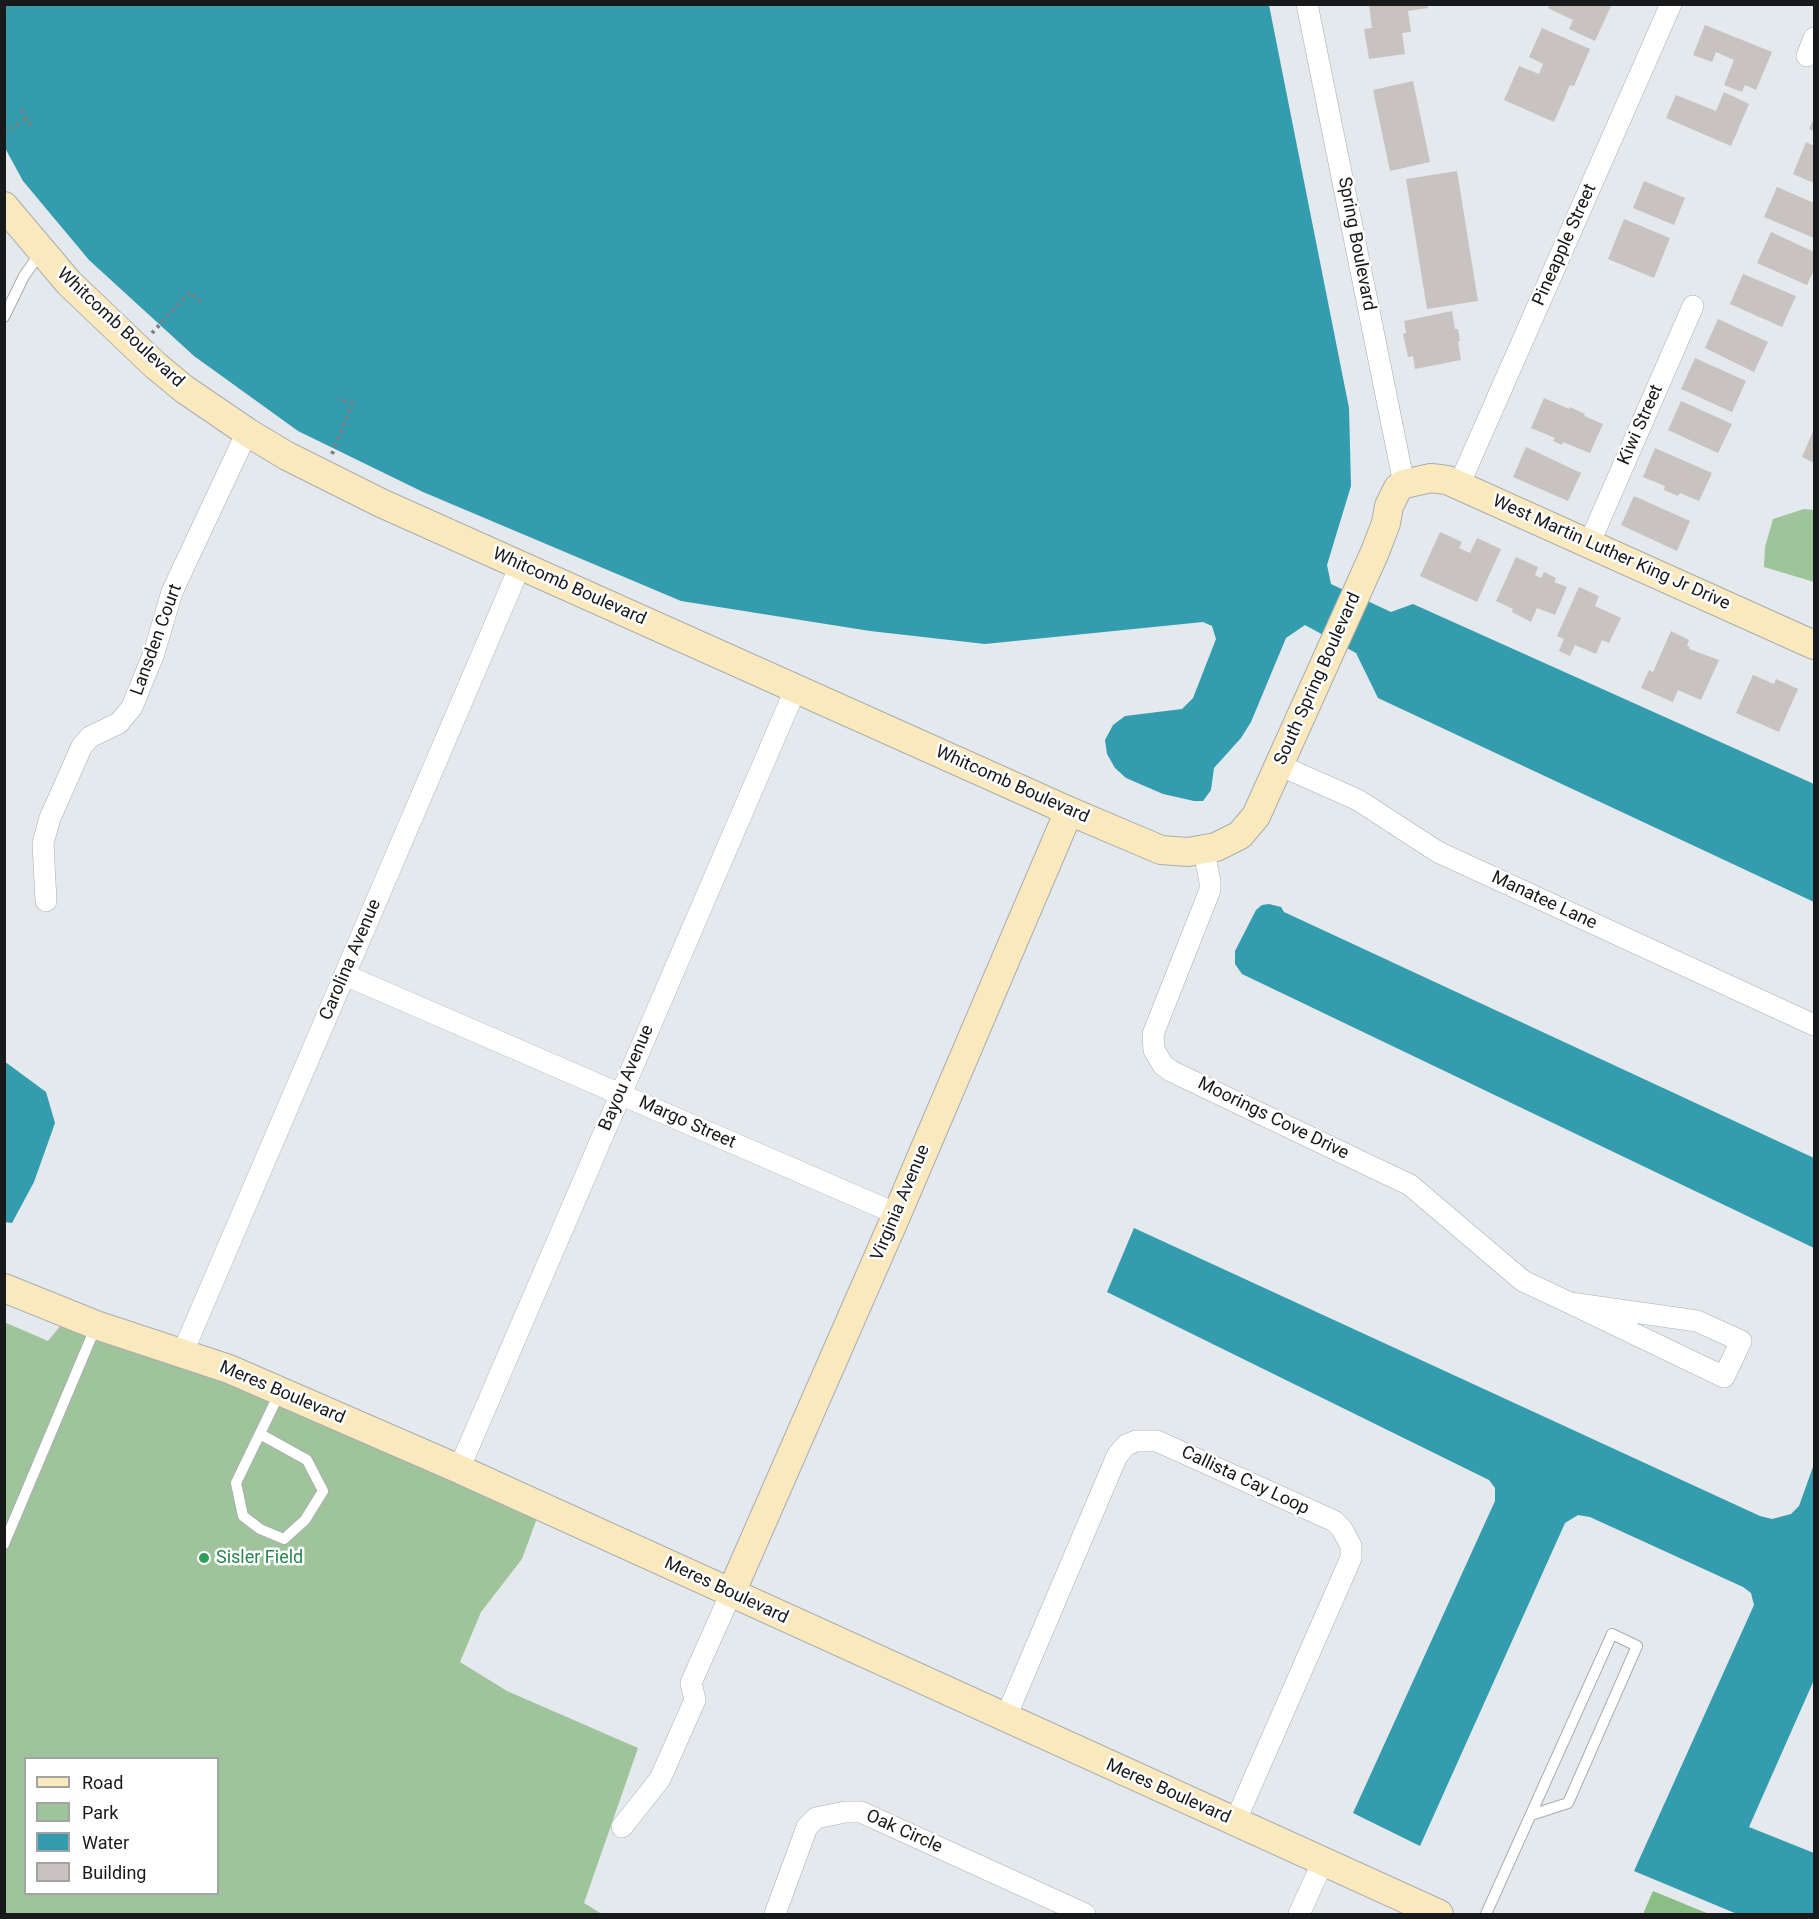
<!DOCTYPE html>
<html>
<head>
<meta charset="utf-8">
<style>
  body { margin:0 }
  #map { position:relative; width:1819px; height:1919px; overflow:hidden; background:#e4e9ed; font-family:Roboto,sans-serif }
  canvas { display:block }
  .frame { position:absolute; inset:0; border:6px solid #17191a; pointer-events:none }
  .legend { position:absolute; left:24px; top:1757px; width:195px; height:138px; box-sizing:border-box; background:#fff; border:2px solid #a2a3a3; margin:0; padding:8px 10px; list-style:none; font-size:18px; color:#17191a }
  .legend li { display:flex; align-items:center; gap:12px; height:30px }
  .legend b { width:30px; border:2px solid #a2a3a3 }
</style>
</head>
<body>
<div id="map">
<canvas width="1819" height="1919"></canvas>
<div class="frame"></div>
<ul class="legend">
<li><b style="height:8px;background:#fae9bd"></b>Road</li>
<li><b style="height:16px;background:#9fc49b"></b>Park</li>
<li><b style="height:16px;background:#339cae"></b>Water</li>
<li><b style="height:16px;background:#c8c2c0"></b>Building</li>
</ul>
</div>
<script>
const context = document.querySelector('canvas').getContext('2d');
context.lineJoin = 'round';
function fill(path, color) { context.fillStyle = color; context.fill(path, 'evenodd'); }
const shape = rows => new Path2D(rows.map(r => 'M' + r).join(''));
function trace(path, color, width, dash) { context.strokeStyle = color; context.lineWidth = width; context.lineCap = dash ? 'butt' : 'round'; context.setLineDash(dash || []); context.stroke(path); }
function write(font, color, halo, rows, align = 'center') {
  context.font = font + ' Roboto,sans-serif'; context.lineWidth = 5; context.setLineDash([]); context.textBaseline = 'middle'; context.strokeStyle = halo; context.fillStyle = color; for (const [text, x, y, turn = 0] of rows) {
    context.save(); context.translate(x, y); context.rotate((+turn || 0) * Math.PI / 180); context.textAlign = isNaN(turn) ? turn : align; if (halo) context.strokeText(text, 0, 0); context.fillText(text, 0, 0); context.restore();
  }
}
const green = shape([
  [1804,509,1814,510,1814,582,1764,567,1765,547,1773,519],
  [4,1322,48,1341,61,1325,225,1381,537,1518,522,1559,481,1612,460,1662,507,1691,638,1748,584,1903,602,1914,5,1914],
  [26,1758,218,1758,218,1894,26,1894]
]);
const forest = shape([
  [1653,1891,1709,1914,1643,1914]
]);
const water = shape([
  [4,5,1269,5,1349,408,1351,486,1327,565,1331,584,1391,612,1413,604,1814,784,1814,902,1378,698,1356,653,1305,625,1286,638,1251,722,1241,738,1214,768,1211,790,1203,801,1194,801,1163,794,1126,778,1115,768,1107,754,1105,740,1113,725,1125,716,1182,709,1193,698,1216,639,1212,626,1203,622,985,644,870,631,681,601,423,492,298,431,194,356,89,260,23,181,5,148],
  [1269,904,1281,907,1284,912,1814,1158,1814,1248,1242,974,1235,964,1235,951,1256,910,1262,905],
  [4,1061,46,1092,55,1123,34,1182,12,1223,4,1222],
  [1134,1228,1760,1516,1772,1519,1791,1514,1799,1506,1814,1464,1814,1680,1749,1827,1814,1853,1814,1914,1737,1914,1634,1871,1754,1605,1751,1593,1743,1587,1590,1517,1578,1515,1565,1523,1420,1846,1353,1813,1495,1501,1495,1488,1489,1480,1107,1292]
]);
const building = shape([
  [1369,4,1427,4,1428,8,1408,11,1411,32,1402,33,1405,54,1369,59,1364,29,1372,28],
  [1550,4,1612,4,1595,41,1569,29,1573,20,1548,8],
  [1705,25,1772,52,1756,90,1745,85,1742,92,1724,85,1734,60,1716,52,1712,62,1693,55],
  [1542,28,1590,49,1574,86,1570,85,1554,122,1504,100,1519,66,1539,74,1543,64,1529,57],
  [1413,81,1430,162,1390,171,1373,90],
  [1724,92,1749,104,1731,146,1666,118,1676,95,1716,111],
  [1814,118,1814,131,1809,129],
  [1806,142,1814,146,1814,183,1793,174],
  [1457,171,1478,301,1427,309,1406,179],
  [1644,181,1685,198,1674,225,1633,208],
  [1777,187,1814,203,1814,238,1764,217],
  [1624,219,1670,238,1654,278,1608,259],
  [1771,232,1814,252,1814,270,1807,285,1757,263],
  [1743,274,1796,296,1782,327,1730,304],
  [1452,311,1455,329,1458,329,1460,341,1458,341,1461,360,1415,369,1413,356,1408,357,1403,334,1406,333,1404,321],
  [1718,319,1768,342,1754,372,1705,348],
  [1695,358,1746,381,1732,412,1681,389],
  [1544,398,1569,409,1570,407,1585,414,1584,416,1603,424,1590,453,1563,442,1562,445,1553,441,1555,438,1531,428],
  [1681,401,1732,424,1718,453,1668,430],
  [1814,429,1814,463,1802,457],
  [1526,447,1581,473,1568,501,1513,477],
  [1655,448,1712,473,1699,501,1680,493,1678,496,1664,490,1665,486,1643,477],
  [1634,496,1690,521,1677,551,1621,525],
  [1440,532,1462,542,1459,548,1470,553,1477,538,1501,549,1477,602,1420,576],
  [1516,557,1538,567,1535,575,1541,578,1544,572,1556,578,1554,582,1567,587,1555,615,1537,608,1531,622,1512,612,1513,609,1496,601],
  [1579,587,1599,596,1595,606,1621,618,1609,643,1602,640,1596,654,1575,645,1570,656,1559,651,1564,639,1557,636],
  [1671,631,1689,640,1687,646,1690,647,1689,649,1719,660,1701,700,1678,690,1673,702,1641,688,1649,670,1653,672],
  [1753,675,1774,684,1776,679,1798,689,1779,732,1736,713]
]);
const path = shape([
  [21,110,32,126],
  [4,133,27,118],
  [152,333,190,292,201,302],
  [332,454,352,404,338,399]
]);
const lane = shape([
  [4,317,24,276,41,252],
  [260,1434,307,1460,323,1491,305,1520,284,1539,260,1529,243,1516,236,1483,280,1392],
  [4,1544,96,1326],
  [1486,1914,1612,1634,1637,1646,1568,1803,1531,1815]
]);
const street = shape([
  [1307,4,1404,484],
  [1807,56,1814,38],
  [1459,485,1671,4],
  [1589,544,1693,306],
  [1279,765,1358,800,1438,852,1814,1025],
  [1204,851,1210,882,1210,890,1153,1034,1154,1050,1163,1065,1171,1071,1410,1185,1523,1281,1570,1303,1724,1377,1741,1341,1697,1321,1570,1303],
  [46,901,43,843,50,818,82,746,90,737,119,723,132,707,154,653,172,592,247,432],
  [345,975,897,1214],
  [182,1354,520,566],
  [459,1469,796,688],
  [1005,1719,1117,1456,1126,1445,1136,1441,1157,1441,1334,1521,1342,1529,1351,1546,1351,1558,1235,1822],
  [622,1827,660,1779,695,1700,691,1683,731,1593],
  [775,1914,807,1827,816,1818,845,1812,861,1812,1085,1914],
  [1299,1914,1323,1862]
]);
const secondary = shape([
  [4,206,69,283,155,365,184,389,247,432,287,456,381,503,1069,811,1161,850,1188,852,1216,847,1240,835,1256,816,1375,552,1386,523,1389,506,1398,488,1404,484,1431,478,1447,480,1814,645],
  [4,1288,96,1325,229,1369,459,1469,1439,1914],
  [731,1593,897,1214,1069,811]
]);
const markers = [
  [204,1558,6,"#2e9e5b"]
];
const streetNames = [
  ["Spring Boulevard",1356,244,79],
  ["Pineapple Street",1565,245,-66],
  ["Whitcomb Boulevard",120,328,43],
  ["Kiwi Street",1641,425,-66],
  ["West Martin Luther King Jr Drive",1611,553,24],
  ["Whitcomb Boulevard",569,587,24],
  ["Lansden Court",157,640,-70],
  ["South Spring Boulevard",1318,679,-66],
  ["Whitcomb Boulevard",1012,785,24],
  ["Manatee Lane",1544,901,25],
  ["Carolina Avenue",351,960,-67],
  ["Bayou Avenue",627,1078,-67],
  ["Moorings Cove Drive",1273,1119,26],
  ["Margo Street",687,1123,24],
  ["Virginia Avenue",901,1203,-67],
  ["Meres Boulevard",282,1393,23],
  ["Callista Cay Loop",1245,1481,25],
  ["Meres Boulevard",726,1591,25],
  ["Meres Boulevard",1168,1792,24],
  ["Oak Circle",904,1832,24]
];
const leisureNames = [
  ["Sisler Field",216,1558]
];
fill(green, '#9fc49b');
fill(forest, '#8bbe85');
fill(water, '#339cae');
fill(building, '#c8c2c0');
trace(lane, '#a9adb1', 12);
trace(street, '#a9adb1', 22);
trace(secondary, '#a9adb1', 30);
trace(path, '#7b7f81', 4, [3, 4.5]);
trace(lane, '#fff', 10);
trace(street, '#fff', 21);
trace(secondary, '#fae9bd', 28);
for (const [x, y, r, color] of markers) { const dot = new Path2D(); dot.arc(x, y, r, 0, 2 * Math.PI); context.fillStyle = color; context.fill(dot); trace(dot, '#fff', 2); }
write('18px', '#17191a', '#fff', streetNames);
write('18px', '#27864d', '#fff', leisureNames, 'left');
</script>
</body>
</html>
